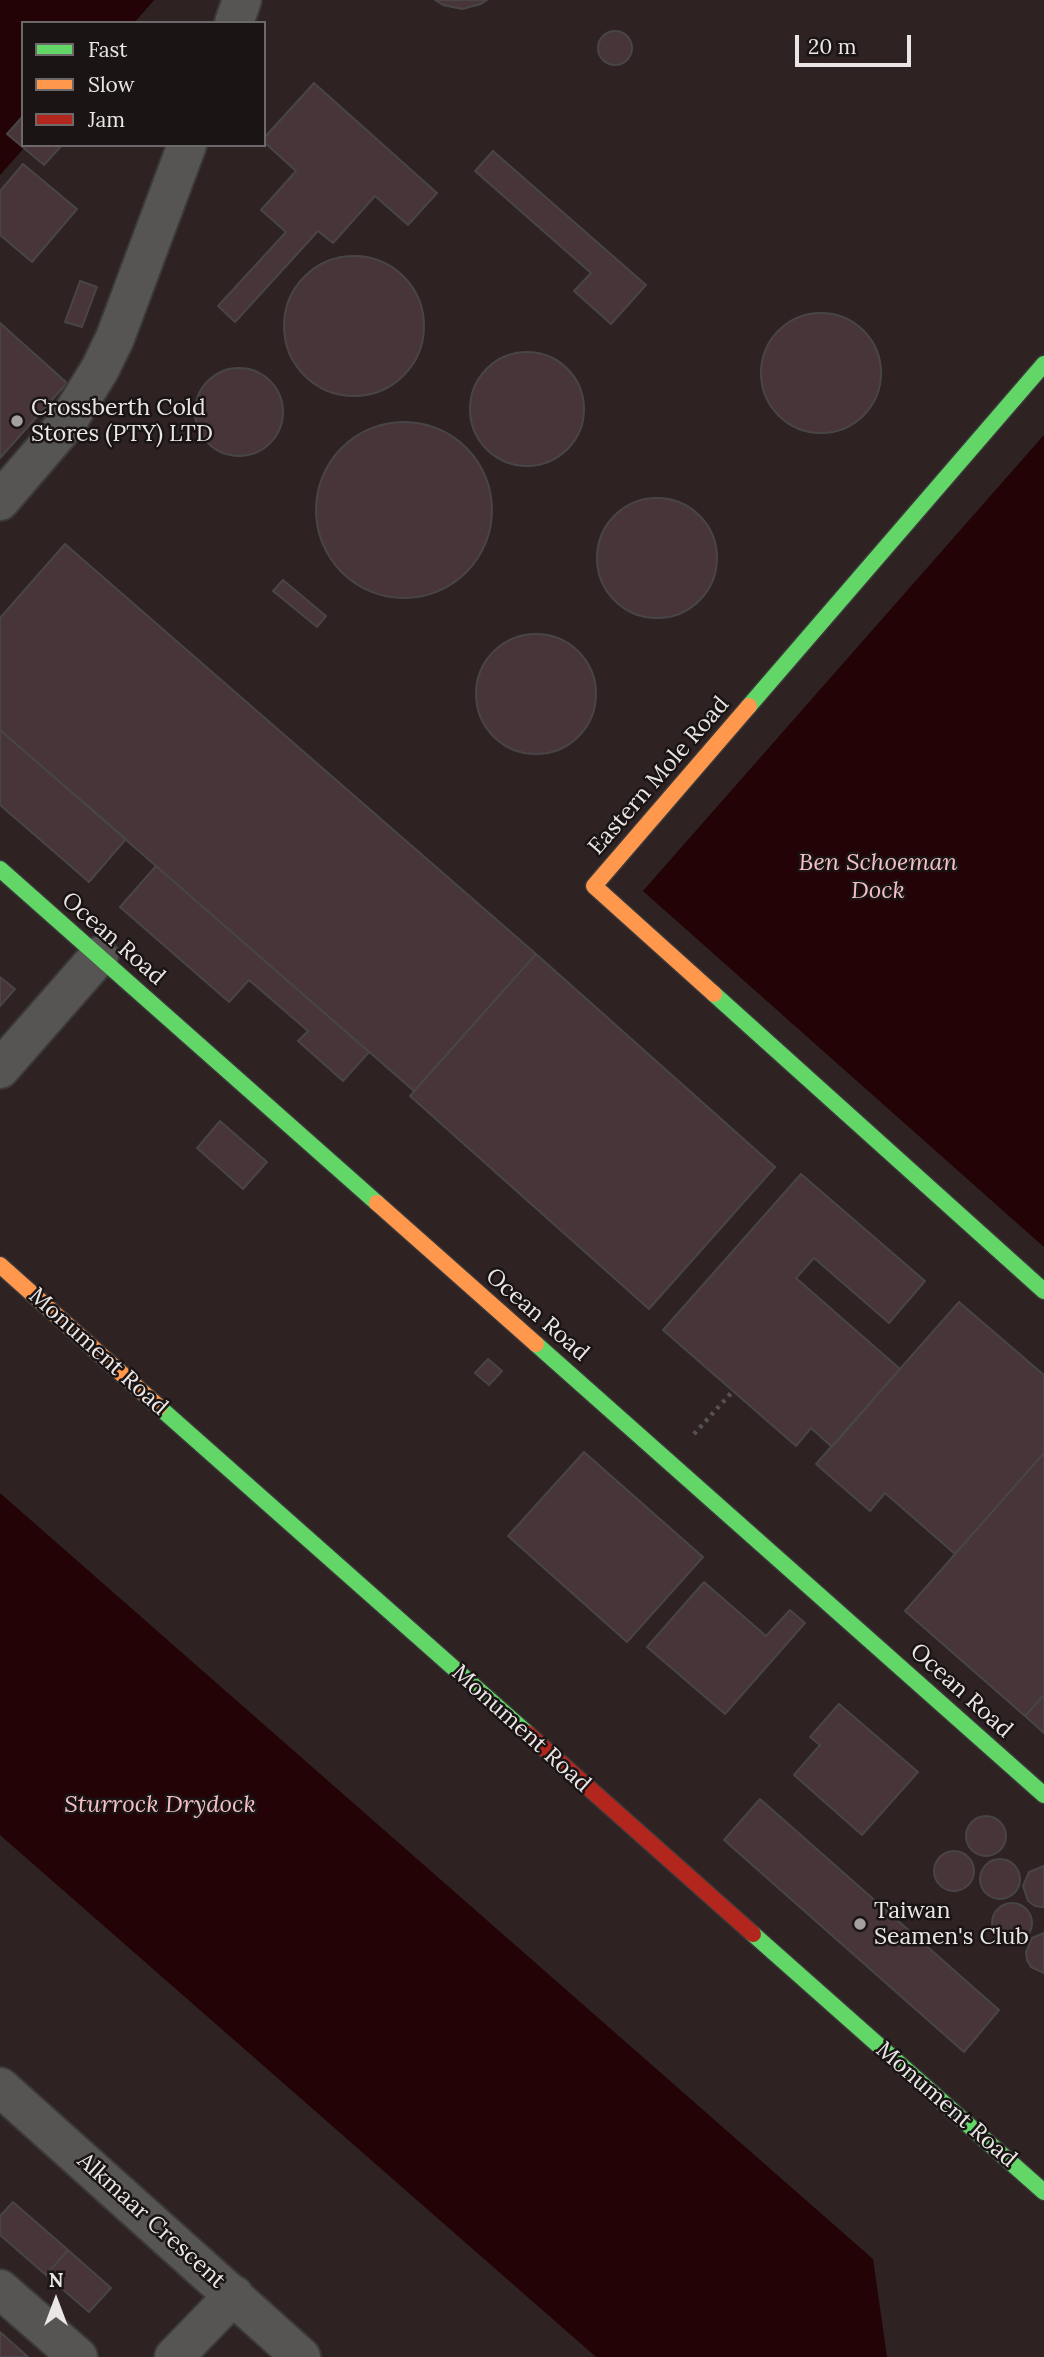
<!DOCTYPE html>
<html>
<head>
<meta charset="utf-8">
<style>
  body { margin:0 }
  #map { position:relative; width:1044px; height:2357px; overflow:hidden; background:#221e1f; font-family:Lora,serif }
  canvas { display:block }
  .legend { position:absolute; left:21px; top:21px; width:245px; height:126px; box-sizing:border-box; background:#1a1415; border:2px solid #6d6869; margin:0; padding:9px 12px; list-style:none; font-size:21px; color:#eae6e6 }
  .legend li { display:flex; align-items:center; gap:14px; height:35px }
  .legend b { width:35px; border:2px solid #6d6869 }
  .north { position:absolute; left:21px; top:2266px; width:70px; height:70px; -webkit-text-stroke:5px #1a1415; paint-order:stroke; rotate:0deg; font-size:19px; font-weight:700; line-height:28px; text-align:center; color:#eae6e6 }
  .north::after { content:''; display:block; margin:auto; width:24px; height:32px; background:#eae6e6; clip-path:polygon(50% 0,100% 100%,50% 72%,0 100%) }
  .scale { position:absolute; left:795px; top:35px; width:116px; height:32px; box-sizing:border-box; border:4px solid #eae6e6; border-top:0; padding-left:9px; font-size:21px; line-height:24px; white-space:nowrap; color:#eae6e6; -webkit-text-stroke:5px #1a1415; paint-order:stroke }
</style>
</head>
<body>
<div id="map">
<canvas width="1044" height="2357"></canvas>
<ul class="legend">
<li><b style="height:9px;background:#63d668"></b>Fast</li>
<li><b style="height:9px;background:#ff974d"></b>Slow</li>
<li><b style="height:9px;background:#b3261e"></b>Jam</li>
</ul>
<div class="north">N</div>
<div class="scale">20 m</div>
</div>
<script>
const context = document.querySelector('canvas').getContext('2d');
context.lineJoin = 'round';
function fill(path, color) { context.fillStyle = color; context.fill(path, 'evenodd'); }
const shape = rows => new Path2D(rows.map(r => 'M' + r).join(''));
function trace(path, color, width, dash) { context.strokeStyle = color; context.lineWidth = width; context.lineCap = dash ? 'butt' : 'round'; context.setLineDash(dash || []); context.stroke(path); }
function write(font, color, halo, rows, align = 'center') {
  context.font = font + ' Lora,serif'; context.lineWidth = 5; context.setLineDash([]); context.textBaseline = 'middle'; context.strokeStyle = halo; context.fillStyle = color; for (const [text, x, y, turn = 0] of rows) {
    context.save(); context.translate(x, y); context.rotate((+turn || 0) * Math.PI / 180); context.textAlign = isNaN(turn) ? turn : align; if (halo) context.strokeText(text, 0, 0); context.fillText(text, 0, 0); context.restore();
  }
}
const built = shape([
  [154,0,1044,0,1044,435,643,891,1044,1247,1044,2357,0,2357,0,175,24,148,7,134,23,116,23,145,264,145,264,23,134,23]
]);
const water = shape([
  [0,0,154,0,134,23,23,23,23,116,7,134,24,148,0,175],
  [1044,435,1044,1247,643,891],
  [0,1493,873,2259,887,2357,596,2357,0,1835]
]);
const building = shape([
  [435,0,487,0,481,4,462,9,443,5,435,0],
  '598 48a17 17 0 1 1 34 0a17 17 0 1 1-34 0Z',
  [314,83,437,193,408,225,375,196,333,243,318,231,235,322,218,306,286,232,261,210,296,171,264,142,264,138,314,83],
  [23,116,23,145,62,145,44,165,7,134,23,116],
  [493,151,646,285,611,324,574,291,591,273,475,171,493,151],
  [23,164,77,209,32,262,0,235,0,191,23,164],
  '284 326a70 70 0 1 1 140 0a70 70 0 1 1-140 0Z',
  [80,281,97,287,82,327,65,322,80,281],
  '761 373a60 60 0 1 1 120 0a60 60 0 1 1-120 0Z',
  [0,323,67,383,0,458,0,323],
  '470 409a57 57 0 1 1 114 0a57 57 0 1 1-114 0Z',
  '195 412a44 44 0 1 1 88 0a44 44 0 1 1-88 0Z',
  '316 510a88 88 0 1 1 176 0a88 88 0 1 1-176 0Z',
  '597 558a60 60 0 1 1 120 0a60 60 0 1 1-120 0Z',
  [65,544,536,954,414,1091,0,730,0,618,65,544],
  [283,580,326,616,317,627,273,591,283,580],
  '476 694a60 60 0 1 1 120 0a60 60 0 1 1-120 0Z',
  [0,730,126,839,89,882,0,805,0,730],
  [156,866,369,1052,343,1081,298,1041,308,1031,249,980,229,1002,120,907,156,866],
  [536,954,775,1167,649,1309,410,1096,536,954],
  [0,977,15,989,0,1006,0,977],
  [220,1121,267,1162,243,1189,197,1148,220,1121],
  [801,1174,925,1281,889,1323,814,1258,796,1278,900,1369,832,1447,811,1428,796,1446,663,1330,801,1174],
  [959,1302,1044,1375,1044,1453,955,1554,885,1493,870,1511,816,1464,959,1302],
  [488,1359,502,1371,489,1385,475,1373,488,1359],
  [584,1452,703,1557,627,1642,508,1536,584,1452],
  [1044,1453,1044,1695,1025,1716,905,1611,1044,1453],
  [704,1582,766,1636,790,1610,805,1623,725,1714,647,1647,704,1582],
  [1044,1695,1044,1733,1025,1716,1044,1695],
  [839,1704,918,1772,862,1835,794,1775,820,1745,810,1737,839,1704],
  [760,1799,999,2010,964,2052,724,1840,760,1799],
  '966 1836a20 20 0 1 1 40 0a20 20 0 1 1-40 0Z',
  '934 1871a20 20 0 1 1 40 0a20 20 0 1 1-40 0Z',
  '980 1879a20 20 0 1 1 40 0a20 20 0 1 1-40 0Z',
  [1044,1866,1044,1907,1043,1907,1035,1906,1028,1901,1023,1886,1029,1872,1044,1866],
  '992 1923a20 20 0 1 1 40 0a20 20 0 1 1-40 0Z',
  [1044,1933,1044,1973,1031,1967,1027,1960,1026,1952,1032,1938,1044,1933],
  [13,2202,68,2250,46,2275,0,2235,0,2216,13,2202],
  [68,2250,111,2288,89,2312,46,2275,68,2250],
  [0,2332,28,2357,0,2357,0,2332]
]);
const path = shape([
  [694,1434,733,1391]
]);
const street = shape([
  [234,23,242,0],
  [0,501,66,424,100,369,115,338,187,145],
  [0,1069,99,956],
  [0,2087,301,2357],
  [0,2289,78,2357],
  [174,2357,234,2295]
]);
const fast = shape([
  [749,706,1044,364],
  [0,869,377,1203],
  [714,994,1044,1291],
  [536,1344,1044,1795],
  [159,1407,527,1733],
  [753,1934,1044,2192]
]);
const slow = shape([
  [714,994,594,886,749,706],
  [377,1203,536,1344],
  [0,1265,159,1407]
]);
const jam = shape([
  [527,1733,753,1934]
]);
const markers = [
  [17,421,7,"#a4a0a0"],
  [860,1924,7,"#a4a0a0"]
];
const poiNames = [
  ["Crossberth Cold",31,408],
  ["Stores (PTY) LTD",31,434],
  ["Taiwan",874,1911],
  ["Seamen's Club",874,1937]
];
const streetNames = [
  ["Eastern Mole Road",659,776,-49],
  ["Ocean Road",113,939,41],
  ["Ocean Road",537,1315,41],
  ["Monument Road",98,1352,42],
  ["Ocean Road",961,1691,42],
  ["Monument Road",521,1729,42],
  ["Monument Road",946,2105,41],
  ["Alkmaar Crescent",151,2221,42]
];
const waterNames = [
  ["Ben Schoeman",878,863],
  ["Dock",878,891],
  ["Sturrock Drydock",160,1805]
];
fill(built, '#2e2223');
fill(water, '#230306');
fill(building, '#48353a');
trace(building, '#484546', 2);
trace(street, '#3b3939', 42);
trace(fast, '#3b3939', 19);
trace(slow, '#3b3939', 19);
trace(jam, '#3b3939', 19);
trace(path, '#545252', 4.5, [3.5, 5]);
trace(street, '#575454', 38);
trace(fast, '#63d668', 16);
trace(slow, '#ff974d', 16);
trace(jam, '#b3261e', 16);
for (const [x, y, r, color] of markers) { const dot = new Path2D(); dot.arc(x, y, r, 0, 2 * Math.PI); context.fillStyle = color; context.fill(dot); trace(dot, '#1a1415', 2.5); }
write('23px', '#eae6e6', '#1a1415', poiNames, 'left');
write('23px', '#eae6e6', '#1a1415', streetNames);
write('italic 24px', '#f4bfc2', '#1a1415', waterNames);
</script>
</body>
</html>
